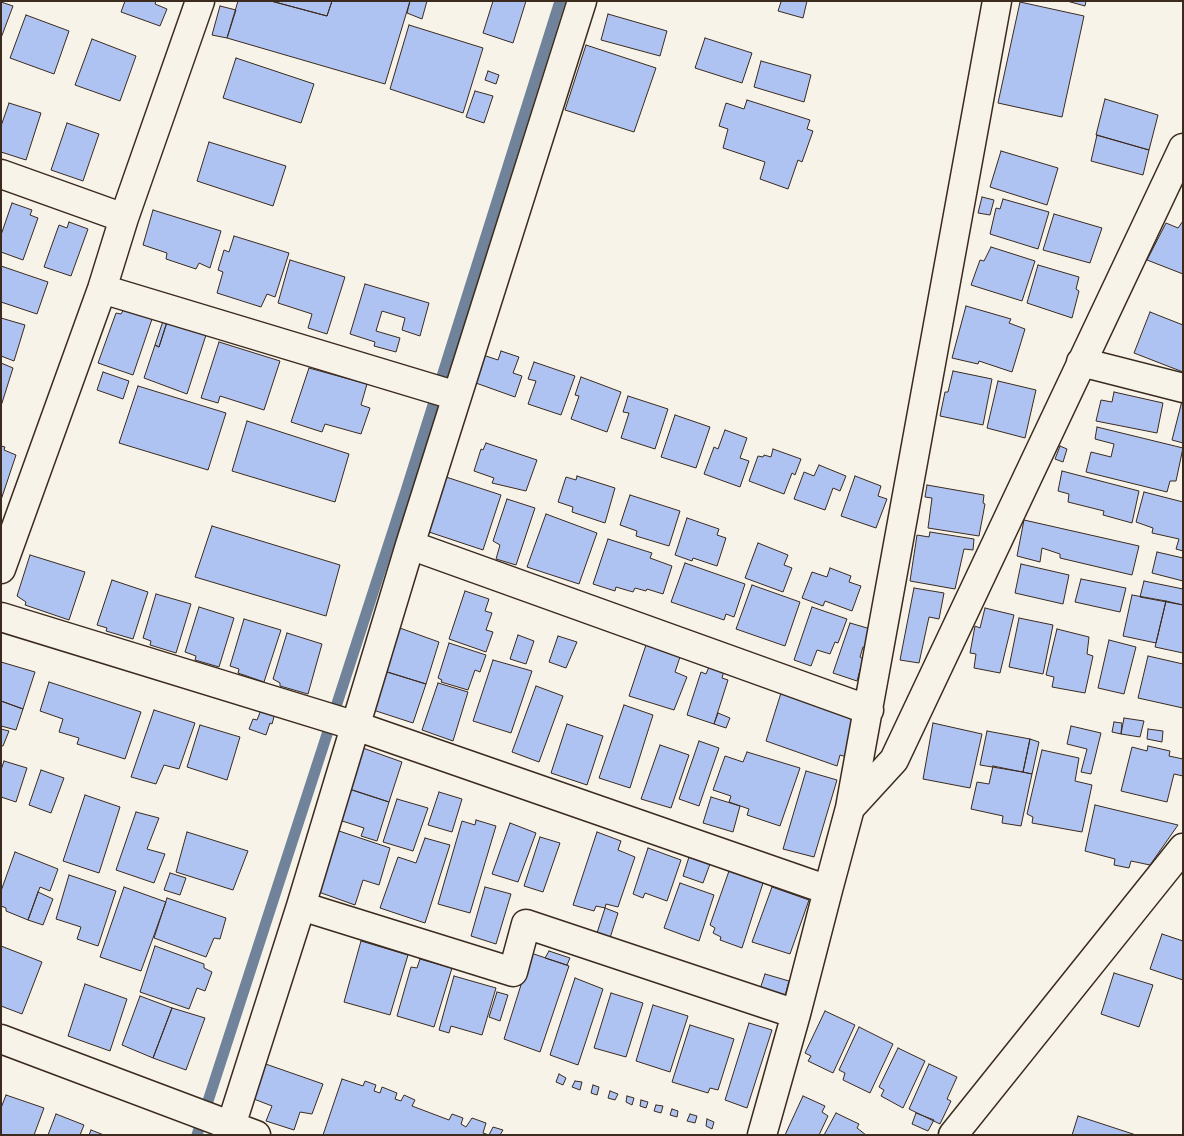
<!DOCTYPE html>
<html>
<head>
<meta charset="utf-8">
<style>
  body { margin:0 }
  #map { position:relative; width:1184px; height:1136px; overflow:hidden; background:#f7f3e8; font-family:"Comic Neue",sans-serif }
  canvas { display:block }
  .frame { position:absolute; inset:0; border:2px solid #3b2a1e; pointer-events:none }
</style>
</head>
<body>
<div id="map">
<canvas width="1184" height="1136"></canvas>
<div class="frame"></div>
</div>
<script>
const context = document.querySelector('canvas').getContext('2d');
context.lineJoin = 'round';
const shape = rows => new Path2D(rows.map(r => 'M' + r).join(''));
function trace(path, color, width, dash) { context.strokeStyle = color; context.lineWidth = width; context.lineCap = dash ? 'butt' : 'round'; context.setLineDash(dash || []); context.stroke(path); }
function fill(path, color) { context.fillStyle = color; context.fill(path, 'evenodd'); }
const stream = shape([
  [197,1135,405,494,560,1]
]);
const building = shape([
  [125,1,156,1,155,4,167,9,160,26,121,12,125,1],
  [238,1,271,1,327,16,332,1,410,1,385,84,227,38,238,1],
  [271,1,332,1,327,16,271,1],
  [410,1,427,1,422,19,407,13,410,1],
  [493,1,526,1,513,43,483,33,493,1],
  [779,1,807,1,803,18,778,11,781,2,779,1],
  [1067,1,1086,1,1085,6,1067,1],
  [1,2,13,6,1,38,1,2],
  [1020,2,1084,16,1062,117,998,103,1020,2],
  [220,6,236,10,227,38,212,35,220,6],
  [608,14,667,31,660,56,601,40,608,14],
  [26,15,69,31,54,74,10,58,26,15],
  [409,25,483,48,463,113,390,89,409,25],
  [705,38,752,53,742,83,695,68,705,38],
  [92,39,136,56,120,101,75,85,92,39],
  [586,45,656,68,634,132,565,110,586,45],
  [236,58,314,84,301,123,223,98,236,58],
  [761,61,811,75,804,102,754,87,761,61],
  [488,71,499,75,496,84,485,80,488,71],
  [475,91,493,96,484,123,466,117,475,91],
  [1105,99,1158,115,1149,150,1096,135,1105,99],
  [747,100,810,120,807,129,813,131,802,162,798,160,788,189,760,179,765,162,723,148,728,129,719,126,726,103,744,109,747,100],
  [9,103,41,113,26,160,1,152,1,126,9,103],
  [67,123,99,134,83,181,51,170,67,123],
  [1097,135,1149,150,1143,175,1091,161,1097,135],
  [209,142,286,166,273,206,197,181,209,142],
  [1001,151,1058,168,1047,205,990,187,1001,151],
  [982,197,994,200,990,215,978,213,982,197],
  [1003,199,1049,212,1038,249,990,234,996,208,1000,209,1003,199],
  [12,203,32,210,30,215,38,218,23,260,1,252,1,235,12,203],
  [153,210,221,231,210,268,199,263,196,269,166,259,167,253,143,245,153,210],
  [1054,214,1102,228,1090,263,1043,250,1054,214],
  [1183,221,1183,274,1147,260,1166,223,1178,228,1183,221],
  [69,222,88,229,71,276,44,267,59,225,67,228,69,222],
  [234,236,289,253,275,297,267,294,261,307,217,293,223,272,218,270,224,250,229,252,234,236],
  [991,247,1035,261,1022,301,971,285,980,260,984,261,991,247],
  [290,260,345,277,327,334,308,328,312,314,278,303,290,260],
  [1038,265,1079,277,1076,289,1079,291,1072,318,1027,303,1038,265],
  [1,266,48,282,37,314,1,302,1,266],
  [365,284,429,303,420,336,402,330,405,318,382,311,376,331,400,338,396,352,374,346,375,342,350,334,365,284],
  [966,306,1011,319,1009,323,1025,329,1012,372,979,361,978,364,952,358,966,306],
  [124,309,152,319,133,375,98,363,116,313,121,314,124,309],
  [1150,312,1183,325,1183,372,1134,353,1150,312],
  [1,318,25,325,14,361,1,356,1,318],
  [163,321,167,322,159,347,155,345,163,321],
  [167,322,206,335,187,394,144,378,155,345,159,347,167,322],
  [219,342,280,361,264,410,220,396,218,403,201,398,219,342],
  [501,351,519,357,513,373,522,376,515,397,473,382,483,355,498,360,501,351],
  [534,362,575,376,561,415,528,404,536,381,528,379,534,362],
  [1,363,13,368,1,406,1,363],
  [309,368,367,384,361,405,370,408,361,434,325,424,322,432,291,422,309,368],
  [953,371,992,379,983,425,940,416,945,392,948,392,953,371],
  [103,372,129,381,123,399,97,390,103,372],
  [581,377,621,392,607,432,571,419,579,396,575,395,581,377],
  [998,381,1036,390,1025,438,987,428,998,381],
  [138,386,226,413,208,470,119,443,138,386],
  [1114,392,1163,403,1157,433,1096,421,1101,400,1112,402,1114,392],
  [628,396,668,409,655,449,621,438,629,413,623,412,628,396],
  [1183,397,1183,443,1172,440,1183,397],
  [675,415,710,427,696,468,661,457,675,415],
  [247,421,349,454,335,502,232,471,247,421],
  [1097,427,1183,448,1176,481,1170,481,1167,492,1086,472,1091,452,1111,457,1114,444,1095,439,1097,427],
  [725,430,747,438,740,458,749,461,740,487,704,474,714,447,718,449,725,430],
  [486,443,537,460,526,491,492,483,494,478,474,471,481,449,483,450,486,443],
  [1,446,5,447,4,450,16,455,1,500,1,446],
  [1060,446,1067,449,1063,462,1055,459,1060,446],
  [773,449,801,459,795,475,792,473,784,494,749,481,758,456,763,457,764,455,771,457,773,449],
  [819,465,846,476,840,491,833,488,825,510,794,499,804,472,814,476,819,465],
  [1062,471,1139,491,1132,523,1103,515,1104,511,1068,502,1069,494,1058,491,1062,471],
  [577,476,615,488,605,523,572,512,573,507,558,502,566,477,576,480,577,476],
  [855,476,881,486,878,496,887,499,876,528,841,516,855,476],
  [446,477,501,495,483,550,429,532,446,477],
  [927,485,984,495,983,503,985,504,979,536,928,528,932,498,925,497,927,485],
  [1144,492,1183,502,1183,551,1176,549,1179,539,1152,533,1153,528,1136,522,1144,492],
  [630,495,680,511,669,546,636,536,637,531,620,525,630,495],
  [507,499,535,508,516,565,496,559,500,545,493,541,507,499],
  [546,514,597,533,579,584,527,567,546,514],
  [687,518,719,529,717,535,726,538,717,566,693,558,692,561,675,555,687,518],
  [1024,520,1139,546,1132,575,1060,558,1060,554,1042,548,1040,562,1017,556,1024,520],
  [212,526,340,565,326,616,195,577,212,526],
  [930,532,974,539,973,550,964,549,955,589,910,581,917,535,929,537,930,532],
  [608,539,652,553,650,558,672,566,663,594,647,589,646,591,635,588,633,592,616,587,615,591,593,584,608,539],
  [758,543,788,555,784,565,792,568,783,592,745,578,758,543],
  [1157,552,1183,558,1183,581,1152,573,1157,552],
  [30,555,85,572,69,620,25,605,26,602,17,596,30,555],
  [685,563,745,584,734,617,726,614,724,620,671,602,685,563],
  [1021,564,1069,575,1063,604,1015,593,1021,564],
  [830,568,851,576,849,582,861,586,852,611,825,601,823,606,802,598,812,572,827,577,830,568],
  [1081,579,1126,588,1120,612,1075,602,1081,579],
  [112,580,148,592,133,639,106,631,107,628,97,625,112,580],
  [1144,581,1183,589,1183,605,1140,597,1144,581],
  [752,585,800,602,785,646,736,629,752,585],
  [914,588,944,593,939,619,929,617,919,663,900,660,914,588],
  [465,591,489,599,485,611,492,613,486,630,493,632,486,652,449,639,465,591],
  [156,594,191,604,176,653,150,645,151,641,143,638,156,594],
  [1132,595,1166,601,1156,643,1123,636,1132,595],
  [1166,601,1183,605,1183,653,1155,647,1166,601],
  [199,607,234,618,219,667,195,660,196,656,185,652,199,607],
  [812,607,847,619,838,643,835,642,830,654,817,650,811,666,794,660,812,607],
  [985,608,1014,615,1000,673,974,668,976,654,970,653,975,626,980,628,985,608],
  [1019,618,1053,625,1043,674,1009,667,1019,618],
  [244,619,281,630,264,682,238,673,239,669,230,666,244,619],
  [850,623,874,630,869,648,863,647,860,657,863,659,857,681,833,673,850,623],
  [397,627,439,642,426,684,384,671,397,627],
  [1057,629,1089,637,1087,654,1093,656,1085,693,1052,687,1054,677,1046,675,1057,629],
  [287,633,322,644,308,694,280,686,280,683,273,679,287,633],
  [518,635,534,641,526,664,510,659,518,635],
  [558,636,577,642,566,668,549,662,558,636],
  [1109,640,1136,647,1124,694,1098,688,1109,640],
  [449,643,486,655,480,672,475,670,468,690,441,682,442,680,438,678,449,643],
  [646,645,680,657,675,672,687,677,674,710,629,696,646,645],
  [1148,656,1183,664,1183,708,1138,698,1148,656],
  [493,660,532,671,511,733,473,721,493,660],
  [1,662,35,672,23,709,1,701,1,662],
  [709,667,724,671,722,678,728,680,714,724,687,715,701,672,706,674,709,667],
  [384,671,426,684,413,723,370,709,384,671],
  [49,682,141,712,125,759,77,744,79,738,59,732,63,719,40,711,49,682],
  [438,683,468,692,453,741,422,730,438,683],
  [536,686,563,696,539,762,512,752,536,686],
  [781,693,855,716,847,757,840,755,837,766,766,741,781,693],
  [1,701,23,709,16,730,1,726,1,701],
  [624,705,653,715,630,788,599,778,624,705],
  [154,710,195,723,179,769,164,765,156,784,131,777,154,710],
  [261,710,275,713,272,724,270,723,266,735,249,729,253,719,257,720,261,710],
  [718,713,730,718,726,728,714,724,718,713],
  [1124,718,1144,721,1140,737,1121,734,1124,718],
  [1114,722,1122,723,1121,734,1112,732,1114,722],
  [933,723,982,734,970,788,923,779,933,723],
  [567,724,603,736,587,785,551,773,567,724],
  [200,725,240,737,227,780,187,767,200,725],
  [1071,726,1101,733,1091,774,1081,772,1087,749,1067,744,1071,726],
  [1,729,9,731,3,746,1,746,1,729],
  [1148,729,1163,731,1162,742,1147,739,1148,729],
  [987,731,1030,739,1023,772,980,765,987,731],
  [1030,739,1039,742,1032,774,1023,772,1030,739],
  [699,741,719,748,699,806,679,799,699,741],
  [660,745,689,755,671,808,641,799,660,745],
  [1148,746,1170,751,1169,756,1183,759,1183,776,1174,774,1167,802,1121,791,1132,747,1147,751,1148,746],
  [360,747,402,762,389,802,346,788,360,747],
  [1042,750,1079,758,1075,781,1092,785,1082,832,1032,823,1033,817,1027,814,1042,750],
  [747,752,800,768,780,826,747,815,749,809,729,802,731,796,713,790,725,756,743,762,747,752],
  [4,761,27,768,16,802,1,797,1,770,4,761],
  [993,766,1032,774,1021,826,1002,823,1003,816,971,809,977,782,989,784,993,766],
  [41,770,64,778,51,813,29,805,41,770],
  [806,771,837,780,814,857,783,849,806,771],
  [346,788,389,802,377,841,361,836,364,828,336,819,346,788],
  [439,792,462,799,452,832,428,825,439,792],
  [85,795,120,807,99,873,63,861,85,795],
  [711,797,740,806,733,832,703,823,711,797],
  [397,799,428,808,413,851,383,842,397,799],
  [1095,805,1178,825,1150,865,1131,861,1129,868,1114,865,1115,859,1085,851,1095,805],
  [136,812,159,818,147,849,165,854,154,883,116,870,136,812],
  [476,820,496,826,470,913,438,904,462,821,475,825,476,820],
  [510,823,536,833,518,882,492,874,510,823],
  [333,829,390,848,379,885,363,880,355,905,313,890,333,829],
  [187,832,248,851,233,890,176,872,187,832],
  [597,832,621,841,618,850,635,857,618,907,606,904,605,908,596,906,594,911,573,905,597,832],
  [540,837,560,843,543,892,524,886,540,837],
  [425,838,450,845,425,923,380,908,398,857,416,863,425,838],
  [648,848,681,860,667,901,645,893,643,898,633,894,648,848],
  [15,852,58,869,50,891,40,887,28,920,6,911,6,908,1,906,1,891,15,852],
  [689,857,710,864,703,883,683,876,689,857],
  [729,871,763,883,742,948,720,940,721,937,713,933,715,928,710,925,729,871],
  [170,873,186,878,180,895,164,890,170,873],
  [69,875,116,891,98,946,77,939,81,927,56,919,69,875],
  [680,883,714,895,699,941,664,928,680,883],
  [124,887,166,902,141,971,100,957,124,887],
  [485,887,511,894,496,944,471,936,485,887],
  [772,887,809,900,790,954,752,942,772,887],
  [38,892,53,899,43,925,28,920,38,892],
  [167,898,226,918,220,939,214,938,206,957,154,938,167,898],
  [605,908,618,913,610,938,597,933,605,908],
  [1162,934,1183,941,1183,980,1150,969,1162,934],
  [361,941,408,955,390,1015,344,1002,361,941],
  [1,946,42,962,22,1014,1,1006,1,946],
  [155,946,204,964,204,968,212,972,205,991,197,988,189,1009,140,992,155,946],
  [549,951,570,958,567,965,545,958,549,951],
  [531,953,569,966,540,1052,504,1039,531,953],
  [420,959,452,968,434,1027,397,1016,411,967,417,968,420,959],
  [1114,973,1153,985,1139,1027,1101,1014,1114,973],
  [765,974,789,981,785,996,760,989,765,974],
  [454,976,496,988,482,1035,451,1026,449,1033,439,1030,454,976],
  [575,978,603,989,578,1065,550,1055,575,978],
  [85,984,127,999,110,1051,68,1036,85,984],
  [497,992,508,995,500,1021,489,1017,497,992],
  [611,993,643,1003,626,1057,594,1048,611,993],
  [140,996,172,1008,153,1058,122,1045,140,996],
  [653,1005,688,1016,670,1072,636,1061,653,1005],
  [172,1008,205,1018,186,1070,153,1058,172,1008],
  [825,1011,855,1025,833,1073,808,1061,811,1056,805,1053,825,1011],
  [749,1023,772,1030,747,1108,725,1100,749,1023],
  [690,1025,734,1039,718,1090,710,1088,708,1093,672,1082,690,1025],
  [859,1027,893,1044,870,1093,843,1080,845,1073,839,1070,859,1027],
  [898,1048,925,1061,903,1108,881,1096,884,1090,879,1087,898,1048],
  [257,1061,323,1084,312,1114,300,1112,294,1130,266,1121,272,1106,246,1096,257,1061],
  [929,1064,957,1077,947,1099,951,1101,940,1124,909,1109,929,1064],
  [559,1074,566,1078,563,1085,556,1082,559,1074],
  [342,1079,363,1086,365,1081,376,1085,374,1091,380,1093,382,1087,397,1093,395,1099,401,1101,404,1095,415,1100,412,1106,449,1120,452,1114,463,1118,461,1124,466,1127,472,1118,486,1123,483,1133,489,1135,493,1127,503,1130,500,1135,323,1135,342,1079],
  [575,1081,582,1082,580,1090,572,1087,575,1081],
  [593,1085,599,1087,597,1095,591,1093,593,1085],
  [610,1091,618,1094,615,1100,608,1098,610,1091],
  [6,1095,44,1108,34,1135,1,1135,1,1108,6,1095],
  [627,1096,634,1098,632,1105,626,1102,627,1096],
  [803,1096,825,1106,822,1112,828,1116,819,1135,785,1135,803,1096],
  [641,1100,648,1102,646,1108,640,1106,641,1100],
  [656,1105,663,1106,661,1113,654,1111,656,1105],
  [672,1109,678,1111,677,1117,670,1115,672,1109],
  [836,1113,859,1124,857,1128,866,1135,824,1135,836,1113],
  [916,1113,934,1120,928,1131,912,1124,916,1113],
  [56,1114,84,1125,80,1135,48,1135,56,1114],
  [690,1114,697,1116,695,1123,687,1121,690,1114],
  [1078,1116,1136,1135,1072,1135,1078,1116],
  [707,1119,714,1122,712,1129,706,1126,707,1119],
  [91,1130,104,1135,89,1135,91,1130]
]);
const minor = shape([
  [1,174,124,218],
  [102,289,457,396],
  [1081,362,1183,388],
  [410,545,869,710],
  [1,569,102,289,124,218,200,1],
  [1,617,356,726,828,890],
  [850,808,894,760,1183,148],
  [301,906,513,972,526,924,796,1014],
  [1,1039,256,1135],
  [228,1135,301,906,410,545,582,1],
  [762,1135,796,1014,828,890,850,808,997,1],
  [953,1135,1183,848]
]);
trace(stream, '#70839a', 11);
fill(building, '#afc3f2');
trace(building, '#3b2a1e', 1);
trace(minor, '#3b2a1e', 31);
trace(minor, '#f7f3e8', 28);
</script>
</body>
</html>
